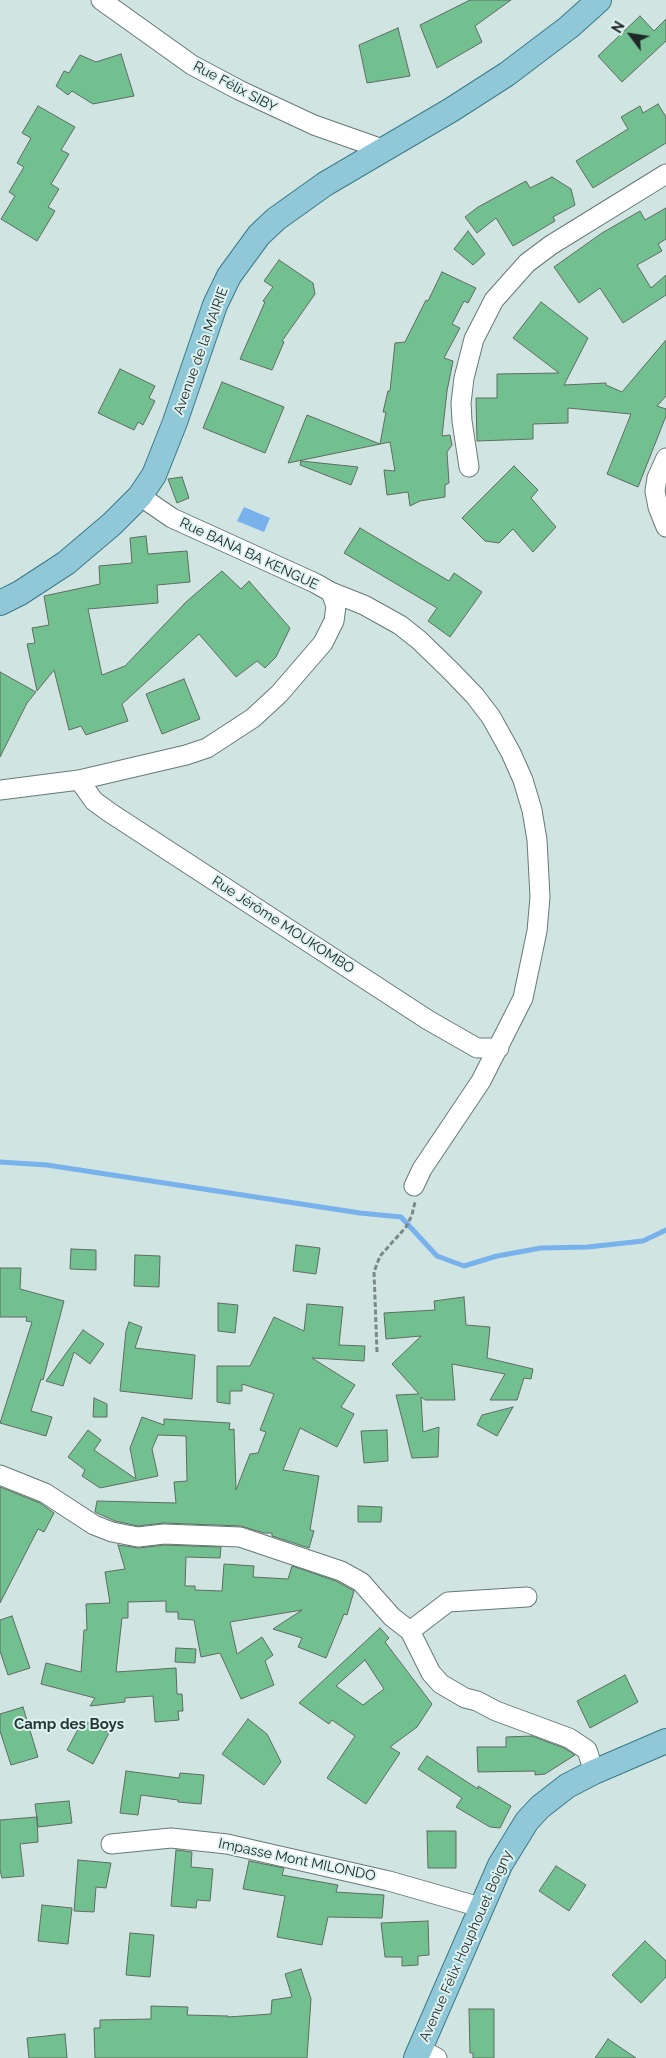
<!DOCTYPE html>
<html>
<head>
<meta charset="utf-8">
<style>
  body { margin:0 }
  #map { position:relative; width:666px; height:2058px; overflow:hidden; background:#d0e5e2; font-family:Raleway,sans-serif }
  canvas { display:block }
  .north { position:absolute; left:606px; top:10px; width:50px; height:50px; -webkit-text-stroke:4px #ddf2f0; paint-order:stroke; rotate:301deg; font-size:14px; font-weight:700; line-height:20px; text-align:center; color:#202827 }
  .north::after { content:''; display:block; margin:auto; width:18px; height:22px; background:#202827; clip-path:polygon(50% 0,100% 100%,50% 72%,0 100%) }
</style>
</head>
<body>
<div id="map">
<canvas width="666" height="2058"></canvas>
<div class="north">N</div>
</div>
<script>
const context = document.querySelector('canvas').getContext('2d');
context.lineJoin = 'round';
function fill(path, color) { context.fillStyle = color; context.fill(path, 'evenodd'); }
const shape = rows => new Path2D(rows.map(r => 'M' + r).join(''));
function trace(path, color, width, dash) { context.strokeStyle = color; context.lineWidth = width; context.lineCap = dash ? 'butt' : 'round'; context.setLineDash(dash || []); context.stroke(path); }
function write(font, color, halo, rows, align = 'center') {
  context.font = font + ' Raleway,sans-serif'; context.lineWidth = 4; context.setLineDash([]); context.textBaseline = 'middle'; context.strokeStyle = halo; context.fillStyle = color; for (const [text, x, y, turn = 0] of rows) {
    context.save(); context.translate(x, y); context.rotate((+turn || 0) * Math.PI / 180); context.textAlign = isNaN(turn) ? turn : align; if (halo) context.strokeText(text, 0, 0); context.fillText(text, 0, 0); context.restore();
  }
}
const water = shape([
  [244,507,270,518,264,532,237,521]
]);
const stream = shape([
  [0,1162,47,1165,360,1213,401,1217,437,1256,464,1266,497,1256,541,1248,588,1247,643,1241,666,1230]
]);
const building = shape([
  [470,0,511,0,475,26,482,42,437,68,420,25,470,0],
  [640,16,654,31,666,19,666,41,622,82,598,56,640,16],
  [398,28,410,76,367,83,359,45,398,28],
  [121,54,134,96,93,104,72,91,68,95,56,86,64,71,69,73,80,55,96,62,121,54],
  [658,104,666,117,666,143,593,188,576,161,628,129,621,117,640,106,643,113,658,104],
  [38,106,75,127,61,150,69,154,51,184,59,189,48,207,55,211,37,241,1,219,15,196,9,192,24,167,17,163,31,138,22,133,38,106],
  [552,177,571,189,575,205,553,217,555,221,513,246,496,218,477,233,465,217,478,207,526,181,530,188,552,177],
  [666,208,666,239,658,244,662,251,637,265,651,288,666,275,666,295,623,323,600,288,579,303,554,267,602,233,640,211,645,220,666,208],
  [468,231,485,254,473,265,454,249,468,231],
  [279,260,313,283,315,294,282,341,284,342,272,370,240,359,265,302,263,301,273,287,264,281,279,260],
  [442,272,476,288,468,303,464,301,452,324,460,328,444,358,453,361,447,391,442,436,450,435,452,445,447,452,449,483,445,485,445,497,420,501,410,506,408,492,387,495,384,470,395,471,390,442,288,463,307,415,380,444,386,412,383,412,388,391,390,391,395,343,405,342,426,300,428,301,442,272],
  [541,302,588,338,564,385,606,383,606,385,622,392,666,340,666,396,657,406,666,409,666,416,638,487,607,474,631,414,568,408,568,423,533,424,533,439,477,441,476,398,497,398,497,374,559,373,513,338,541,302],
  [120,369,155,386,149,398,155,401,143,425,138,422,134,430,98,413,120,369],
  [222,382,284,407,265,453,203,428,222,382],
  [301,461,358,467,351,485,300,465,301,461],
  [514,466,538,490,531,498,556,527,533,552,513,529,499,543,485,541,462,518,514,466],
  [182,477,189,498,177,503,168,479,182,477],
  [360,528,449,581,454,573,482,592,450,637,428,621,437,608,344,553,360,528],
  [146,536,148,554,187,551,190,582,157,585,158,603,88,609,102,675,125,666,186,602,222,571,241,589,249,581,290,628,276,657,265,668,257,661,236,677,199,634,122,704,128,721,86,735,81,726,69,730,54,670,37,691,27,644,35,643,32,628,49,625,44,596,100,584,99,566,132,563,130,538,146,536],
  [0,672,36,692,27,703,0,757,0,672],
  [184,679,200,719,162,734,146,694,184,679],
  [296,1245,320,1248,316,1274,293,1271,296,1245],
  [71,1249,96,1250,96,1270,70,1269,71,1249],
  [135,1255,160,1256,159,1287,134,1286,135,1255],
  [0,1268,21,1268,20,1289,64,1301,43,1380,41,1379,31,1411,52,1417,46,1436,0,1423,32,1322,26,1321,27,1317,0,1317,0,1268],
  [464,1297,466,1325,490,1327,487,1358,533,1369,531,1379,524,1378,517,1400,490,1400,505,1374,452,1364,455,1400,425,1400,421,1397,423,1432,439,1427,438,1457,412,1458,396,1395,419,1394,392,1364,421,1336,386,1339,384,1313,435,1310,434,1301,464,1297],
  [218,1303,238,1305,235,1333,218,1331,218,1303],
  [307,1304,343,1307,339,1345,365,1346,364,1361,312,1358,355,1385,341,1407,354,1414,337,1447,300,1428,283,1470,319,1476,310,1530,314,1531,309,1548,272,1536,272,1533,264,1533,241,1526,164,1523,138,1526,115,1521,95,1512,97,1501,176,1503,174,1482,187,1481,186,1436,158,1435,152,1449,158,1476,100,1488,82,1476,85,1470,68,1457,88,1430,101,1440,94,1450,136,1479,130,1448,142,1417,164,1425,164,1419,230,1423,229,1430,234,1429,236,1490,250,1454,258,1453,266,1432,260,1430,274,1394,242,1384,242,1391,230,1391,230,1404,217,1402,217,1366,250,1366,274,1317,304,1331,307,1304],
  [129,1322,142,1327,135,1348,195,1355,192,1399,120,1391,126,1331,129,1322],
  [83,1330,104,1344,90,1364,74,1352,63,1386,46,1381,83,1330],
  [94,1398,107,1404,107,1417,93,1417,94,1398],
  [513,1407,497,1436,477,1425,482,1415,513,1407],
  [387,1430,388,1461,364,1463,361,1431,387,1430],
  [0,1487,40,1503,54,1513,44,1532,38,1529,0,1603,0,1487],
  [358,1506,382,1507,381,1522,358,1522,358,1506],
  [118,1545,139,1548,164,1545,221,1547,220,1558,186,1557,185,1586,195,1586,195,1590,222,1591,224,1564,254,1566,253,1577,288,1579,292,1566,336,1581,354,1591,347,1615,344,1614,326,1658,298,1647,302,1638,273,1629,302,1610,230,1622,237,1654,262,1637,273,1655,265,1661,274,1685,241,1699,220,1653,201,1657,194,1620,178,1619,178,1612,166,1612,166,1601,128,1602,128,1618,122,1618,116,1672,176,1668,177,1694,182,1694,183,1711,178,1711,179,1720,155,1722,153,1696,125,1698,125,1702,90,1706,95,1698,41,1684,46,1663,81,1672,84,1630,87,1630,86,1604,110,1603,105,1572,125,1569,118,1545],
  [12,1616,30,1668,8,1675,0,1651,0,1620,12,1616],
  [380,1628,389,1638,385,1642,432,1704,417,1727,390,1747,400,1753,366,1804,327,1778,355,1736,332,1720,329,1724,299,1703,380,1628],
  [365,1660,384,1689,363,1705,336,1686,365,1660],
  [176,1648,196,1649,195,1663,175,1662,176,1648],
  [625,1675,638,1702,590,1728,577,1701,625,1675],
  [23,1707,38,1757,11,1765,0,1731,0,1714,23,1707],
  [248,1719,267,1734,281,1762,264,1785,222,1754,248,1719],
  [83,1720,109,1733,93,1764,67,1750,83,1720],
  [532,1736,564,1748,575,1755,545,1774,535,1775,535,1771,478,1772,477,1747,506,1747,506,1737,532,1736],
  [427,1756,478,1789,478,1786,511,1806,500,1828,490,1827,456,1807,462,1798,418,1769,427,1756],
  [126,1771,179,1778,180,1773,204,1775,201,1804,178,1802,178,1800,141,1795,138,1815,120,1813,126,1771],
  [69,1801,72,1823,38,1827,35,1804,69,1801],
  [37,1817,38,1842,20,1844,24,1876,2,1878,0,1870,0,1820,37,1817],
  [427,1831,456,1831,456,1868,428,1868,427,1831],
  [176,1850,192,1852,191,1867,213,1869,210,1901,197,1900,196,1908,171,1906,176,1850],
  [78,1860,111,1863,106,1888,96,1887,94,1912,74,1911,78,1860],
  [249,1861,284,1868,282,1875,338,1885,336,1892,384,1895,382,1918,328,1917,322,1945,277,1937,285,1896,243,1889,249,1861],
  [556,1866,586,1885,569,1911,539,1891,556,1866],
  [42,1905,72,1908,68,1944,38,1941,42,1905],
  [428,1921,429,1955,418,1956,418,1965,402,1966,402,1957,385,1957,381,1923,428,1921],
  [130,1933,154,1935,150,1977,126,1975,130,1933],
  [645,1941,666,1961,666,1977,641,2003,612,1975,645,1941],
  [301,1969,311,1999,307,2058,95,2058,94,2028,100,2028,100,2020,151,2019,151,2006,188,2007,187,2015,228,2016,228,2017,271,2014,272,2000,292,1997,285,1974,301,1969],
  [469,2009,494,2009,494,2058,473,2058,473,2053,470,2053,469,2009],
  [65,2034,67,2058,29,2058,27,2038,65,2034],
  [608,2039,636,2058,595,2058,608,2039]
]);
const path = shape([
  [377,1352,374,1272,380,1256,406,1227,412,1215,415,1202]
]);
const minor = shape([
  [101,0,192,65,239,90,314,125,382,149],
  [666,458,657,478,655,491,658,507,666,527],
  [469,467,462,421,461,403,464,378,474,339,494,300,527,263,551,245,666,174],
  [331,592,364,605,400,625,419,640,451,671,475,696,491,717,511,753,523,780,532,810,537,840,540,897,537,931,523,998,481,1081,422,1169,414,1186],
  [79,780,94,801,109,812,428,1020,477,1048,499,1048],
  [0,790,79,780,186,755,207,748,253,718,279,694,323,643,334,621,336,606,331,592,315,583,172,518,140,496],
  [0,1475,45,1493,94,1525,112,1532,138,1537,164,1534,240,1537,341,1571,361,1582,392,1617,410,1631,431,1673,441,1684,465,1698,477,1701,496,1711,569,1738,587,1750,594,1772],
  [410,1631,448,1602,527,1597],
  [111,1844,171,1838,227,1844,389,1881,480,1907],
  [420,2049,437,2058]
]);
const major = shape([
  [0,603,20,593,66,563,112,524,140,496,154,475,175,422,215,305,229,276,259,235,276,219,325,184,451,110,507,74,569,27,599,0],
  [416,2058,500,1865,527,1821,540,1807,567,1786,594,1772,666,1741]
]);
const streetNames = [
  ["Rue Félix SIBY",235,87,28],
  ["Avenue de la MAIRIE",201,351,-70],
  ["Rue BANA BA KENGUE",249,554,25],
  ["Rue Jérôme MOUKOMBO",283,925,33],
  ["Impasse Mont MILONDO",297,1860,12],
  ["Avenue Félix Houphouet Boigny",466,1946,-66]
];
const neighbourhoodNames = [
  ["Camp des Boys",69,1724]
];
fill(water, '#78b1eb');
trace(stream, '#78b1eb', 5);
fill(building, '#72bf90');
trace(building, '#5e6c62', 1);
trace(minor, '#667977', 21);
trace(major, '#3a7988', 26);
trace(path, '#7a8886', 3, [5, 2.5]);
trace(minor, '#fff', 19);
trace(major, '#91c8d7', 24);
write('14px', '#202827', '#ddf2f0', streetNames);
write('bold 15px', '#253735', '#ddf2f0', neighbourhoodNames);
</script>
</body>
</html>
